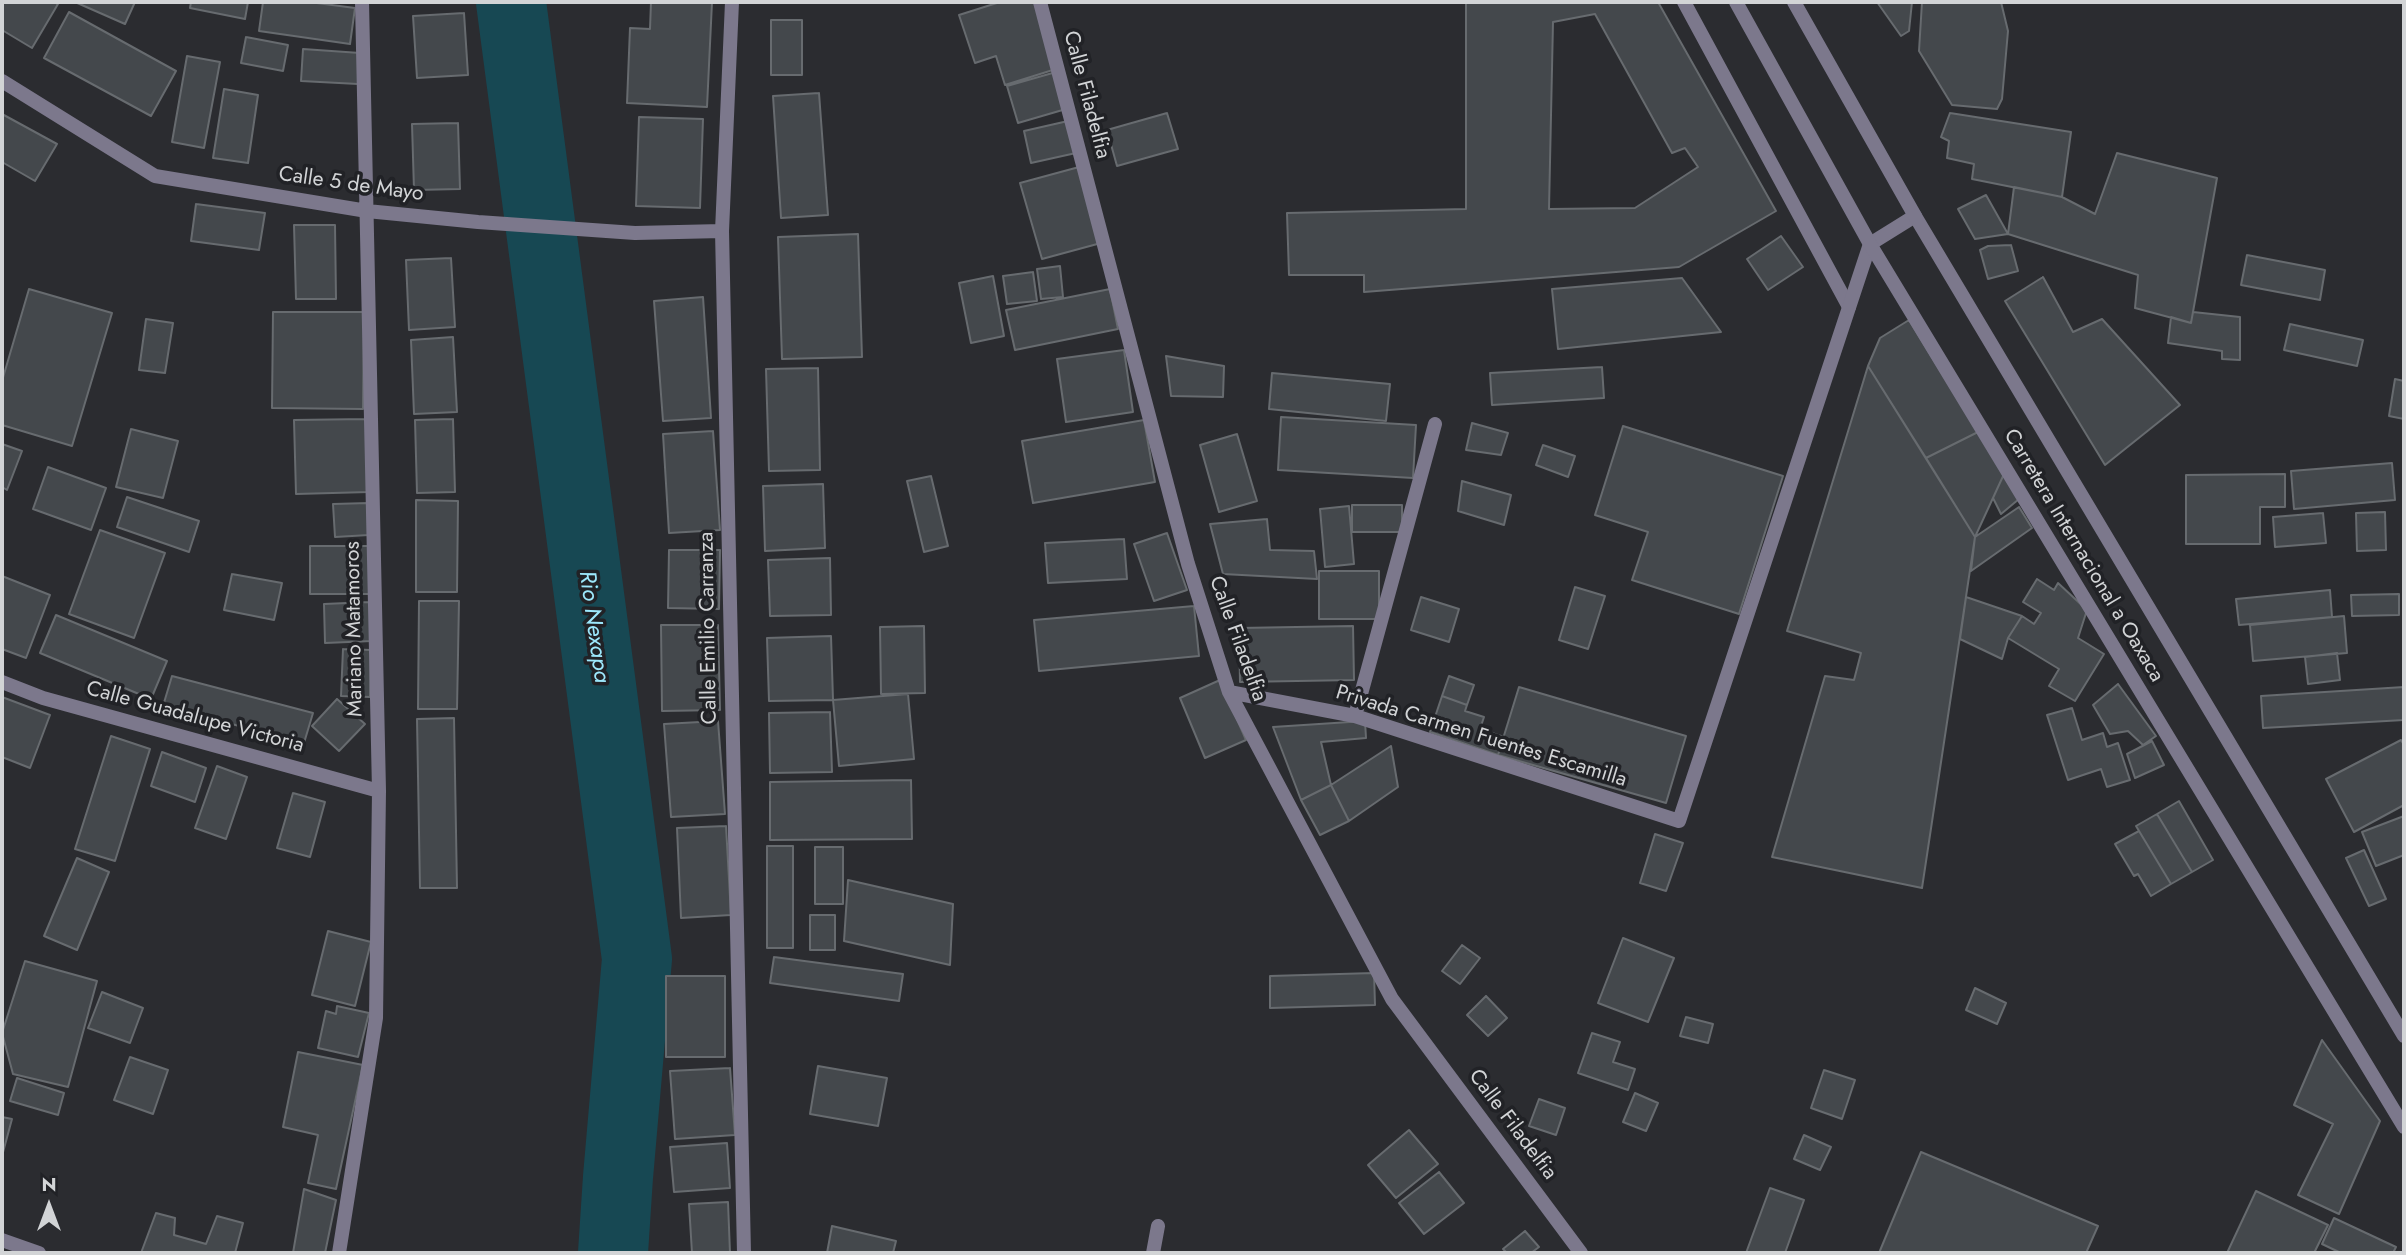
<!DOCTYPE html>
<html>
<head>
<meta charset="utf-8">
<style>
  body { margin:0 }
  #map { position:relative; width:2406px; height:1255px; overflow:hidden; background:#2b2c30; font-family:Jost,sans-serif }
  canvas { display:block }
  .frame { position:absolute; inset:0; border:4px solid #d2d4d6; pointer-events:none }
  .north { position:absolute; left:14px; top:1171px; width:70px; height:70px; -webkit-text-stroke:5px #212226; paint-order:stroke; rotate:0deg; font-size:19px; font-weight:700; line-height:28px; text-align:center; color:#d2d4d6 }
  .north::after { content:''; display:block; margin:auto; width:24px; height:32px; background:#d2d4d6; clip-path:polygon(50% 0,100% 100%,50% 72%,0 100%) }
</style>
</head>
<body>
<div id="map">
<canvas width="2406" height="1255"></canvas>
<div class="frame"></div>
<div class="north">N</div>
</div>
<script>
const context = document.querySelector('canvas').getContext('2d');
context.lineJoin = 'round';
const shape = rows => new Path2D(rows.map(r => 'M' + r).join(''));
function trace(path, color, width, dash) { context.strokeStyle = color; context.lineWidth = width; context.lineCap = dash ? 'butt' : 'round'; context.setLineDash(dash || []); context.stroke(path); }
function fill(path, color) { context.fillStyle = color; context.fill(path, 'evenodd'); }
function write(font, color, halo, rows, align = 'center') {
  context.font = font + ' Jost,sans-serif'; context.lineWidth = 7; context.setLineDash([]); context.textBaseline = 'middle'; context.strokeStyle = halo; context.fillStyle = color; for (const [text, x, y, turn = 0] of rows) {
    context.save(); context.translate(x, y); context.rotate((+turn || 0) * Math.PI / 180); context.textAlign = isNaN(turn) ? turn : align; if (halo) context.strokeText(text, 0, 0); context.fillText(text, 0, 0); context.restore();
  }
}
const river = shape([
  [511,2,637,959,618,1177,613,1253]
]);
const building = shape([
  [2,2,54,2,58,4,32,48,2,30,2,2],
  [75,2,135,2,125,24,75,2],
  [191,2,248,2,245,19,190,8,191,2],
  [263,2,309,2,355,8,350,44,259,31,263,2],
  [651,2,712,2,707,107,627,103,630,28,650,29,651,2],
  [1000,2,1034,2,1056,69,1005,85,996,56,975,63,959,15,1000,2],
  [1466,2,1658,2,1776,211,1679,267,1364,292,1364,275,1289,275,1287,213,1466,209,1466,2],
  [1595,14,1672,153,1685,148,1698,167,1635,208,1549,209,1553,22,1595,14],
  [1877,2,1912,2,1909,31,1901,36,1877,2],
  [1922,2,2001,2,2008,31,2002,99,1997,109,1952,105,1919,51,1922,2],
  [69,12,176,71,151,116,44,58,69,12],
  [464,13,468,75,417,78,413,16,464,13],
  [771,20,802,20,802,75,771,75,771,20],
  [246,37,288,45,283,71,241,63,246,37],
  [303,49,360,53,358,84,301,81,303,49],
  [187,56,220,62,204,148,172,142,187,56],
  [1056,72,1066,109,1018,123,1007,86,1056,72],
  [224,89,258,95,248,163,213,158,224,89],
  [819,93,828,215,781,218,773,96,819,93],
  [1167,113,1178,149,1117,166,1107,130,1167,113],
  [1950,113,2071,132,2062,197,1972,179,1974,164,1947,158,1949,141,1941,137,1950,113],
  [2,114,57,144,35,181,2,162,2,114],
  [639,117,703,119,700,208,636,206,639,117],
  [1068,121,1076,153,1031,163,1024,131,1068,121],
  [458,123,460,189,414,190,412,124,458,123],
  [2117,153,2217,178,2191,323,2135,308,2138,275,2008,234,2014,187,2062,197,2095,214,2117,153],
  [1079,167,1101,243,1042,259,1020,183,1079,167],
  [1986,195,2008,234,1975,239,1958,209,1986,195],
  [196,204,265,213,259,250,191,241,196,204],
  [294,225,335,225,336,299,296,299,294,225],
  [858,234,862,357,782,359,778,237,858,234],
  [1781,236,1803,267,1768,290,1747,259,1781,236],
  [2011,245,2018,271,1988,279,1980,250,1988,246,2011,245],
  [2247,255,2325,270,2320,300,2241,285,2247,255],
  [451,258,455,327,409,330,406,260,451,258],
  [1060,266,1063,297,1041,299,1037,269,1060,266],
  [1033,272,1037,301,1007,304,1003,276,1033,272],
  [993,276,1004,336,971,343,959,283,993,276],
  [2043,277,2073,332,2102,319,2180,405,2105,465,2005,301,2043,277],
  [1682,278,1721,332,1558,349,1552,289,1682,278],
  [29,289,112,313,72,446,2,425,2,381,29,289],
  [1110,289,1118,329,1015,350,1006,310,1110,289],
  [703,297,711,418,663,421,654,301,703,297],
  [273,312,364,312,363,409,272,408,273,312],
  [2193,312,2240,317,2240,360,2222,359,2222,351,2168,343,2171,317,2191,323,2193,312],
  [146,319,173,323,165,373,139,370,146,319],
  [1909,320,1978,432,1926,458,1868,366,1880,338,1909,320],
  [2290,324,2363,340,2357,366,2284,350,2290,324],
  [453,337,457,412,414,414,411,340,453,337],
  [1124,350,1133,412,1066,422,1057,359,1124,350],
  [1166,356,1224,366,1223,397,1171,396,1166,356],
  [1868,366,1975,537,1922,888,1772,857,1825,676,1854,680,1861,653,1787,631,1868,366],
  [1602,367,1604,398,1492,405,1490,373,1602,367],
  [818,368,820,470,769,471,766,369,818,368],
  [1272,373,1390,384,1386,421,1269,409,1272,373],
  [2395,379,2404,381,2404,419,2389,416,2395,379],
  [1281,417,1416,425,1413,478,1278,470,1281,417],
  [367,419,369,492,296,494,294,420,367,419],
  [453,419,455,492,417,493,415,420,453,419],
  [1144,420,1155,482,1033,503,1022,441,1144,420],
  [1472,423,1508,433,1501,455,1466,450,1472,423],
  [1623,426,1783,476,1739,614,1632,580,1648,532,1595,515,1623,426],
  [131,429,178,441,163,498,116,487,131,429],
  [713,431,720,530,669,533,663,434,713,431],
  [1978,432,2004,474,1975,537,1926,458,1978,432],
  [1237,434,1257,501,1219,512,1200,445,1237,434],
  [2,444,22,451,7,490,2,487,2,444],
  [1543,445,1575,456,1568,477,1536,465,1543,445],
  [2392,463,2395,500,2294,509,2291,471,2392,463],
  [48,467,106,488,91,530,33,509,48,467],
  [2004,474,2019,499,2001,514,1993,498,2004,474],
  [2285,474,2285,507,2260,507,2260,544,2186,544,2186,475,2285,474],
  [931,476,948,546,924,552,907,481,931,476],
  [1462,481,1511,495,1504,525,1458,511,1462,481],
  [823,484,825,548,765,551,763,486,823,484],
  [127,497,199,521,189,552,117,527,127,497],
  [416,500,458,501,457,592,416,592,416,500],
  [369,503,369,535,335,537,333,504,369,503],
  [1352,505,1402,505,1402,532,1352,532,1352,505],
  [1349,506,1354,564,1325,567,1320,509,1349,506],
  [2019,507,2032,528,1971,571,1975,537,2019,507],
  [2385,512,2386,550,2357,551,2356,513,2385,512],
  [2323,513,2326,543,2275,547,2273,517,2323,513],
  [1267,519,1270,550,1314,551,1317,579,1223,574,1210,524,1267,519],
  [100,530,165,553,134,638,69,614,100,530],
  [1167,533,1187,590,1154,601,1134,544,1167,533],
  [1124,539,1127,579,1048,583,1045,543,1124,539],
  [310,546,373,546,373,594,310,594,310,546],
  [669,550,720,550,719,609,668,608,669,550],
  [830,558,831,615,770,616,768,560,830,558],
  [1319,571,1379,571,1379,619,1319,619,1319,571],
  [232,574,282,583,274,620,224,610,232,574],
  [2,576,50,595,26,658,2,649,2,576],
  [2037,579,2054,590,2058,583,2087,610,2078,638,2104,654,2075,701,2049,686,2059,669,2008,638,2022,616,2034,624,2041,613,2023,602,2037,579],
  [1575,587,1605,596,1588,649,1559,640,1575,587],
  [2330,590,2332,617,2239,625,2236,599,2330,590],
  [2399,594,2399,615,2352,616,2351,595,2399,594],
  [1421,597,1459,609,1449,642,1411,630,1421,597],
  [1966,597,2022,616,2008,638,2002,659,1960,639,1966,597],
  [419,601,459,601,457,709,418,709,419,601],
  [370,602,372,641,325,643,324,604,370,602],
  [1194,606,1199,656,1039,671,1034,620,1194,606],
  [56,615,167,661,151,699,40,653,56,615],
  [2344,616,2347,653,2253,661,2250,625,2344,616],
  [661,625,718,625,720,710,662,711,661,625],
  [924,626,925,693,881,694,880,627,924,626],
  [1353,626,1354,680,1240,682,1239,628,1353,626],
  [831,636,833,700,769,701,767,638,831,636],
  [343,649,371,650,370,697,341,696,343,649],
  [2337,653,2340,680,2308,684,2305,657,2337,653],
  [172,676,313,713,304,743,163,706,172,676],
  [1449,676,1474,685,1467,705,1442,696,1449,676],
  [1220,680,1246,740,1205,758,1180,698,1220,680],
  [2118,684,2156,736,2143,745,2128,731,2110,734,2093,705,2118,684],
  [1519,687,1686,736,1666,803,1498,755,1519,687],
  [2404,687,2404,720,2263,728,2261,696,2404,687],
  [908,694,914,759,839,766,833,700,908,694],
  [1442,696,1467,705,1465,711,1484,717,1480,729,1504,737,1498,755,1430,732,1442,696],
  [2,697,50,715,30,768,2,757,2,697],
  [337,699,365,724,339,751,312,726,337,699],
  [2072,708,2082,740,2103,733,2107,747,2118,743,2130,780,2107,787,2101,769,2068,780,2047,715,2072,708],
  [830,712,832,772,770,773,769,713,830,712],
  [454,718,457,888,420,888,417,719,454,718],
  [718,721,725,814,671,817,664,724,718,721],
  [1365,721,1366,738,1321,742,1331,785,1301,800,1273,727,1365,721],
  [111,736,150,749,115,861,75,849,111,736],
  [2401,740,2404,745,2404,805,2354,832,2326,779,2401,740],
  [2152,741,2164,765,2135,778,2127,754,2152,741],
  [1391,746,1398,787,1349,821,1331,785,1391,746],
  [162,752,206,768,195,802,151,786,162,752],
  [217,766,247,777,226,839,195,828,217,766],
  [911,780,912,839,770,840,770,782,911,780],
  [1331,785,1349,821,1320,835,1301,800,1331,785],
  [293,793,325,802,310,857,277,848,293,793],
  [2179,801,2213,860,2192,872,2157,814,2179,801],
  [2157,814,2192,872,2171,884,2136,826,2157,814],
  [2404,816,2404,855,2376,866,2362,832,2404,816],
  [726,826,731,915,681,918,677,828,726,826],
  [2139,831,2171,884,2151,896,2138,874,2134,876,2115,844,2139,831],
  [1655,834,1683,843,1666,891,1640,883,1655,834],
  [767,846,793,846,793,948,767,948,767,846],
  [815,847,843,847,843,904,815,904,815,847],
  [2364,850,2386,899,2369,906,2346,858,2364,850],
  [77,858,109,872,77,950,44,936,77,858],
  [848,880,953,904,950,965,844,941,848,880],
  [810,915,835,915,835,950,810,950,810,915],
  [328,931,371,942,355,1006,312,995,328,931],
  [1623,938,1674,958,1648,1022,1598,1003,1623,938],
  [1462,945,1480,958,1460,984,1442,971,1462,945],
  [774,957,903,974,899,1001,770,983,774,957],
  [25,961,97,981,68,1087,13,1074,2,1033,25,961],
  [1374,973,1375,1005,1270,1008,1270,976,1374,973],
  [666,976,725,976,725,1057,666,1057,666,976],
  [1975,988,2006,1003,1997,1024,1966,1010,1975,988],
  [102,992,143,1008,130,1043,88,1028,102,992],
  [1486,996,1507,1018,1488,1036,1467,1015,1486,996],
  [337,1006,369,1013,358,1057,318,1048,326,1011,336,1014,337,1006],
  [1686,1017,1713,1024,1708,1043,1680,1036,1686,1017],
  [1592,1033,1620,1042,1613,1062,1635,1069,1628,1090,1578,1073,1592,1033],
  [2322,1040,2380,1121,2339,1214,2298,1195,2333,1124,2294,1105,2322,1040],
  [298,1052,363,1065,336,1189,308,1183,318,1135,283,1127,298,1052],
  [130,1057,168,1070,153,1114,114,1100,130,1057],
  [818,1066,887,1078,878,1126,810,1114,818,1066],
  [730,1068,735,1135,675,1139,670,1071,730,1068],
  [1824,1070,1855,1080,1842,1119,1811,1108,1824,1070],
  [17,1078,64,1093,58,1115,10,1101,17,1078],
  [1635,1093,1658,1103,1646,1131,1623,1122,1635,1093],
  [1539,1099,1565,1108,1556,1135,1529,1126,1539,1099],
  [2,1117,12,1119,2,1156,2,1117],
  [1409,1130,1438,1164,1396,1198,1368,1165,1409,1130],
  [1804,1135,1831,1147,1820,1170,1794,1159,1804,1135],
  [727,1143,730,1188,674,1192,670,1147,727,1143],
  [1921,1152,2098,1226,2086,1253,1879,1253,1921,1152],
  [1439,1172,1464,1203,1424,1234,1399,1203,1439,1172],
  [1770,1188,1804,1200,1785,1253,1746,1253,1770,1188],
  [304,1189,336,1200,325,1253,293,1253,304,1189],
  [2256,1191,2328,1225,2314,1253,2227,1253,2256,1191],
  [728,1202,730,1253,692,1253,689,1204,728,1202],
  [156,1213,175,1218,174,1235,206,1244,217,1216,243,1223,235,1253,141,1253,156,1213],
  [2334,1218,2396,1247,2393,1253,2341,1253,2322,1244,2334,1218],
  [832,1226,896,1241,893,1253,827,1253,832,1226],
  [1525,1231,1539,1247,1531,1253,1507,1253,1503,1249,1525,1231]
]);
const service = shape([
  [1684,2,1849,307]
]);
const minor = shape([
  [732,2,722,231,744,1253],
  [1040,2,1188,564,1229,692,1392,999,1581,1253],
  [2,81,155,176,367,211,478,222,635,233,722,231],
  [2,682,43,698,379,791],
  [1229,692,1355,716,1679,821,1870,244,1915,216],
  [1355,716,1435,424],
  [2,1240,39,1253],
  [339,1253,376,1018,379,791,362,2],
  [1153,1253,1158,1226]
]);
const tertiary = shape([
  [1736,2,1870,244,2404,1127],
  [1794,2,1915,216,2404,1036]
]);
const streetNames = [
  ["Calle Filadelfia",1086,95,75],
  ["Calle 5 de Mayo",351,185,8],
  ["Carretera Internacional a Oaxaca",2083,556,59],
  ["Calle Emilio Carranza",709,628,-91],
  ["Mariano Matamoros",355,629,-91],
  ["Calle Filadelfia",1237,639,70],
  ["Calle Guadalupe Victoria",195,718,15],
  ["Privada Carmen Fuentes Escamilla",1481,737,17],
  ["Calle Filadelfia",1512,1125,53]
];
const waterNames = [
  ["Rio Nexapa",593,627,82]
];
trace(river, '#174853', 70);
fill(building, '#44484c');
trace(building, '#676b6f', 2);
trace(service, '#7c788c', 14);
trace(minor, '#7c788c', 14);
trace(tertiary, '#7c788c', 14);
write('21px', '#d2d4d6', '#212226', streetNames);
write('italic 23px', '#9de8fc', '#212226', waterNames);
</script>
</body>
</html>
